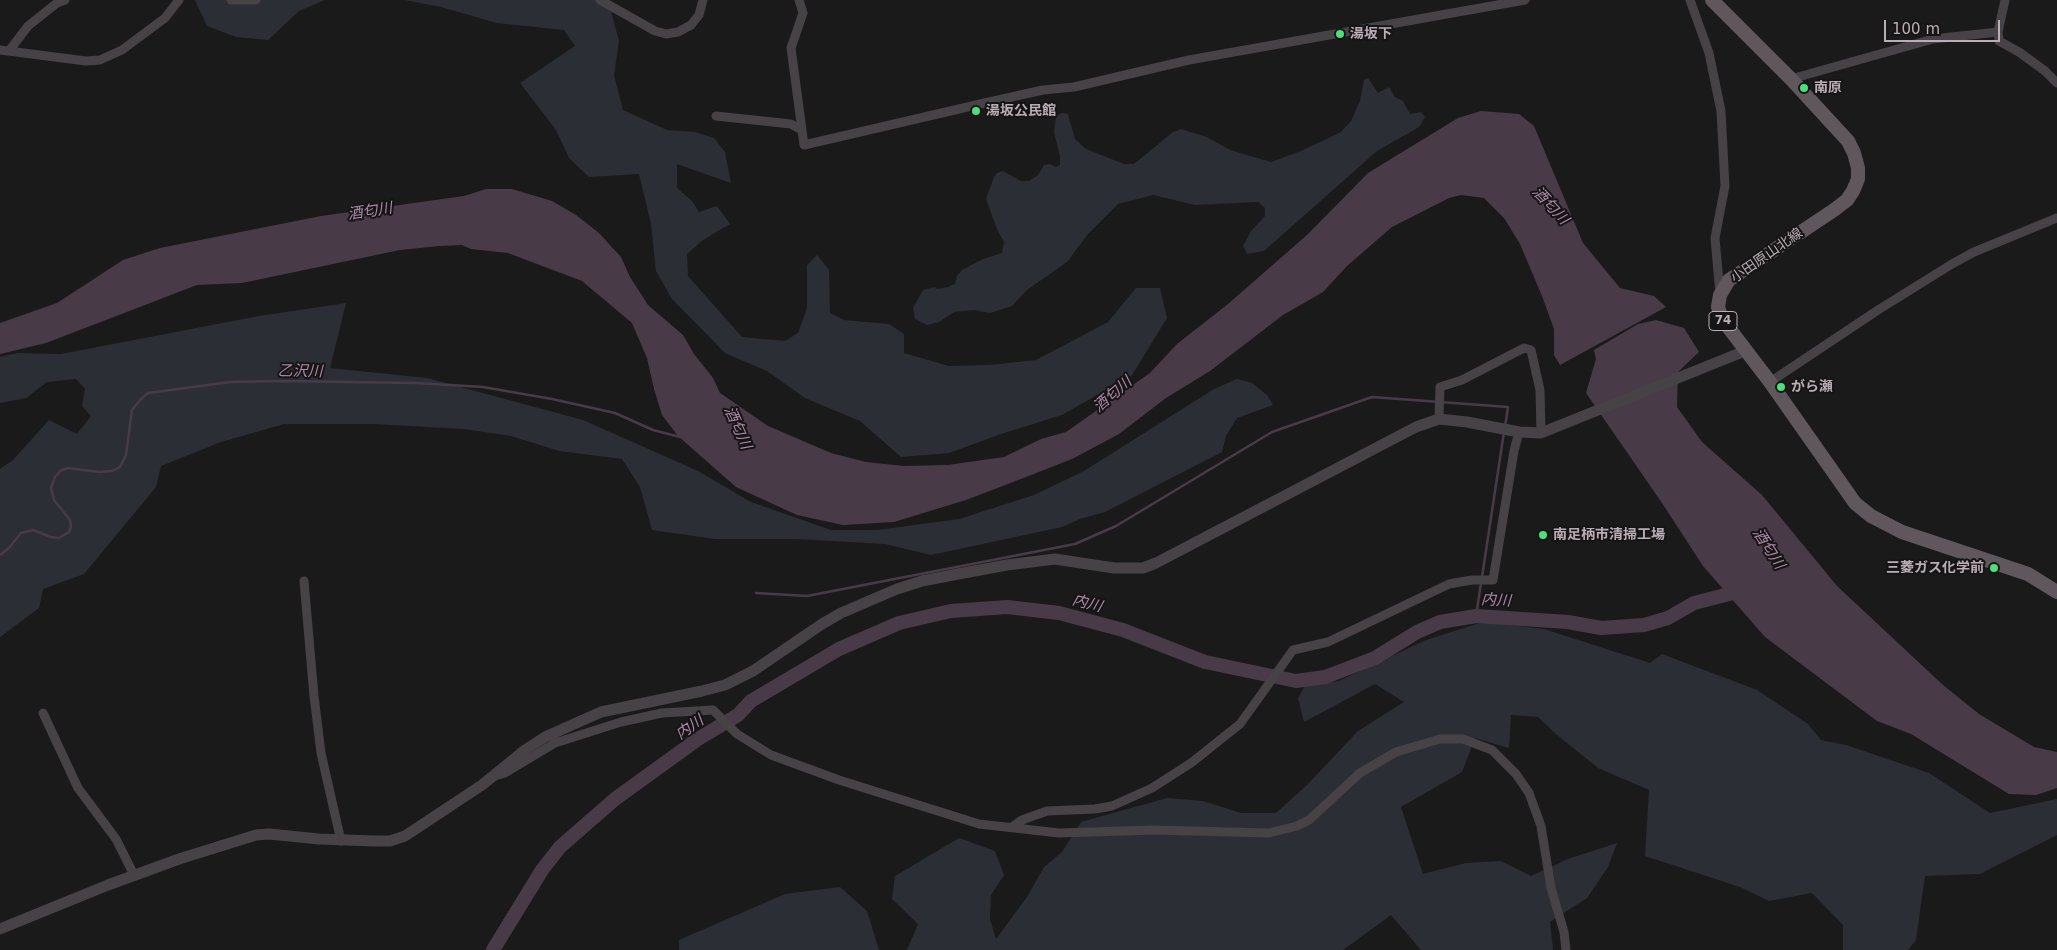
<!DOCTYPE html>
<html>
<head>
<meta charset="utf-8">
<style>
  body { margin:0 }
  #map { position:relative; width:2057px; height:950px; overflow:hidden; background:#1b1a1a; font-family:"DejaVu Sans",sans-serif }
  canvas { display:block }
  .scale { position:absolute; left:1884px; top:20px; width:116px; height:22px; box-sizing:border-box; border:2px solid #baadb5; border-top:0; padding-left:6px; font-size:15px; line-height:18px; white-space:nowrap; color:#baadb5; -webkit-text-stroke:4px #161515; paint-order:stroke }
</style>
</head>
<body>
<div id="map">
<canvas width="2057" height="950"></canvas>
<div class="scale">100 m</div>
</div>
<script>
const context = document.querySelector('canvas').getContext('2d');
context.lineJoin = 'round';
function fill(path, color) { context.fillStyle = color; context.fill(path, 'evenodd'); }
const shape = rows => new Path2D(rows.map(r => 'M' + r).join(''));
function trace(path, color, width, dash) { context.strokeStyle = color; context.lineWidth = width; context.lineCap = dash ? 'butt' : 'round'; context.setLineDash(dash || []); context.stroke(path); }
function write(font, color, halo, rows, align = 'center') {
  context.font = font + ' "DejaVu Sans","Noto Sans JP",sans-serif'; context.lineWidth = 4; context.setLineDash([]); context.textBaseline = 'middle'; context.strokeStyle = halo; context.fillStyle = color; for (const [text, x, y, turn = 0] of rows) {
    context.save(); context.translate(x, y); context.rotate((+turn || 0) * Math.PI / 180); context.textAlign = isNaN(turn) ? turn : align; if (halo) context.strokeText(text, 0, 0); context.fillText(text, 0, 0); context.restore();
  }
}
const green = shape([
  [195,0,325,0,299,11,268,40,236,37,207,26],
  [405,0,608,0,619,41,614,75,623,110,667,130,695,132,714,138,725,152,731,183,677,164,677,188,692,201,699,212,717,206,730,224,703,240,687,254,688,276,742,337,785,341,798,333,807,308,807,265,817,255,829,270,830,313,844,320,889,324,904,334,904,353,949,366,989,365,1036,360,1108,322,1136,288,1160,288,1167,318,1132,375,1062,415,1001,434,949,453,901,457,860,421,805,398,767,371,725,353,672,299,656,271,651,224,639,174,589,177,569,158,556,130,520,83,575,46,564,30,497,23,441,7],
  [1368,78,1378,93,1389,87,1395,97,1403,101,1410,114,1421,112,1425,117,1419,127,1377,151,1264,251,1247,254,1243,246,1251,231,1265,216,1265,208,1258,202,1195,205,1153,195,1118,204,1088,234,1067,262,1027,290,1012,306,990,313,974,310,954,312,939,322,927,325,915,319,913,308,923,290,935,287,937,289,948,287,955,284,957,276,962,270,983,259,1002,253,1004,242,997,229,986,199,994,177,997,173,1003,171,1021,181,1029,181,1038,175,1044,165,1050,164,1056,167,1060,165,1060,157,1054,132,1056,116,1062,113,1068,114,1075,139,1086,149,1124,164,1134,164,1173,132,1181,129,1207,137,1230,150,1271,162,1301,151,1341,132,1351,121,1360,101,1364,80],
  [346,303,330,368,427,378,583,420,698,471,751,502,831,530,877,530,959,519,1034,495,1084,471,1214,389,1237,379,1252,383,1267,395,1273,405,1237,418,1226,436,1222,452,1105,512,1080,519,1062,527,931,555,885,544,796,539,715,539,652,530,640,487,622,459,559,451,511,436,464,429,373,424,284,424,221,442,161,466,156,487,84,574,43,589,39,608,0,637,0,469,13,460,49,420,77,434,91,416,82,406,85,389,76,379,47,382,26,398,0,403,0,357,17,353,61,354,259,316],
  [1483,622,1544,629,1650,663,1662,654,1757,690,1808,724,1821,740,1846,745,1929,773,1990,813,2057,799,2057,835,1980,874,1925,876,1916,940,1908,950,1843,950,1843,925,1812,893,1769,901,1740,887,1645,856,1649,790,1598,768,1556,734,1538,717,1511,715,1509,748,1475,738,1462,772,1401,807,1423,874,1466,863,1501,861,1531,876,1568,859,1617,843,1608,867,1587,898,1550,922,1553,950,1421,950,1391,915,1343,950,907,950,918,924,892,899,895,876,959,838,995,851,1004,875,991,895,990,919,996,939,1027,897,1044,867,1062,852,1081,822,1167,798,1203,801,1241,813,1276,813,1307,785,1358,731,1404,702,1375,684,1304,722,1298,698,1306,684,1339,681,1426,640],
  [840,887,867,911,879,950,679,950,679,940,785,894]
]);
const water = shape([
  [1481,111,1519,114,1534,126,1583,243,1620,288,1654,296,1666,307,1560,365,1554,355,1554,329,1542,296,1520,244,1504,218,1484,198,1461,195,1449,198,1392,227,1347,266,1323,292,1283,315,1210,371,1166,398,1119,434,1072,459,1008,484,966,500,894,522,843,525,797,515,736,487,678,436,662,415,654,389,647,358,632,323,582,281,508,253,471,249,462,245,439,246,400,250,242,283,197,285,46,343,0,354,0,323,57,303,123,260,160,248,321,216,464,196,486,189,512,189,552,201,576,215,599,233,621,257,630,277,648,305,683,335,694,354,713,378,720,393,768,426,831,453,866,462,904,466,948,465,1004,457,1041,439,1066,432,1150,373,1177,344,1228,304,1307,235,1368,173,1458,118],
  [1656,320,1684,328,1699,352,1678,372,1677,407,1702,442,1762,495,1837,586,1943,685,1979,714,2034,747,2057,752,2057,788,2036,795,2009,794,1911,734,1877,721,1765,637,1703,566,1662,503,1586,393,1596,359,1594,350,1638,324]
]);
const stream = shape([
  [0,555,9,548,21,533,33,530,51,537,59,538,69,532,71,527,70,520,54,500,51,488,55,477,60,471,67,468,100,472,112,471,120,467,126,455,132,410,141,399,148,393,156,392,230,382,282,381,416,383,483,387,552,399,615,413,653,430,680,437],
  [1482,577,1504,432],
  [756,593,807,596,1075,544,1116,526,1272,432,1372,397,1508,407,1505,427],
  [1476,616,1481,583]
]);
const river = shape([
  [493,950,542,870,560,847,615,799,698,739,738,715,751,701,839,649,899,623,951,611,1007,607,1059,613,1123,630,1205,662,1296,681,1325,677,1375,658,1417,632,1440,622,1476,616,1568,622,1601,628,1644,625,1668,618,1694,603,1745,590]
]);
const minor = shape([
  [231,0,256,0],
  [600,0,655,31,666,34,678,32,691,25,699,15,703,0],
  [799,0,803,13,791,48,804,145,989,102,1043,90,1074,87,1189,60,1525,0],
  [1690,0,1709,53,1721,111,1725,186,1715,238,1720,294],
  [2005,0,1998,32,1999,41,2019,52,2045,71,2057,83],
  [0,50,86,61,100,60,122,50,165,18,179,0],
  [9,51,28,26,57,3,65,0],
  [1791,79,1933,39,1998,32],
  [716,116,791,124,801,130],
  [1770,382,1878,310,1952,264,1974,252,2057,218],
  [1439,419,1440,387,1462,380,1524,348,1531,350,1540,390,1541,433],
  [304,581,314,696,321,753,341,841],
  [43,713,78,788,116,839,134,875],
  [495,776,505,773,555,743,621,722,662,713,713,710,737,734,771,755,839,780,979,824,1059,833,1154,830,1269,833,1297,826,1309,820,1360,773,1396,752,1440,739,1463,739,1492,750,1516,774,1529,793,1541,826,1551,888,1564,932,1566,950],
  [1012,827,1022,820,1047,811,1095,809,1112,806,1152,788,1191,763,1240,724,1293,650,1328,642,1449,584,1472,580,1493,580,1514,451,1519,432]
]);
const tertiary = shape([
  [0,929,108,885,179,859,256,835,269,834,319,839,374,841,390,841,405,836,482,785,525,750,545,737,601,712,702,691,725,685,753,671,822,624,841,613,897,589,922,581,958,574,1007,565,1055,559,1114,568,1143,568,1156,563,1416,427,1439,419,1467,422,1519,432,1541,433,1745,351]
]);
const primary = shape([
  [1712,0,1791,79,1848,141,1854,153,1858,168,1858,179,1853,191,1847,200,1834,210,1729,280,1720,295,1718,307,1722,319,1770,382,1855,503,1871,516,1902,532,2028,574,2057,592]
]);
const markers = [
  [1340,34,5,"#4edf7c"],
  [1804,88,5,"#4edf7c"],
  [976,111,5,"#4edf7c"],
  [1781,387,5,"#4edf7c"],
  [1543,535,5,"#4edf7c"],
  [1994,568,5,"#4edf7c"]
];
const shields = [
  [1723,321,28]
];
const shieldNames = [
  ["74",1723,321]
];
const poiNames = [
  ["湯坂下",1350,34],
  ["南原",1814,88],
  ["湯坂公民館",986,111],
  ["がら瀬",1791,387],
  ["南足柄市清掃工場",1553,535],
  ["三菱ガス化学前",1984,568,"right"]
];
const streetNames = [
  ["小田原山北線",1767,256,-35]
];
const waterNames = [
  ["酒匂川",1550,206,47],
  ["酒匂川",370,212,-9],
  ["乙沢川",300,372,1],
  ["酒匂川",1113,395,-41],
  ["酒匂川",737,428,66],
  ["酒匂川",1768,549,57],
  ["内川",1496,601,3],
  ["内川",1087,604,15],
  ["内川",690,728,-35]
];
fill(green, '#2c2e35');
fill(water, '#493a48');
trace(stream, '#493a48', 2.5);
trace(river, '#493a48', 14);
trace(minor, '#474245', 9);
trace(tertiary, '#474245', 11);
trace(primary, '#5f575b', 14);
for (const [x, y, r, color] of markers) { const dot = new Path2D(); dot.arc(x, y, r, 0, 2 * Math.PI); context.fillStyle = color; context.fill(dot); trace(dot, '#161515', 2); }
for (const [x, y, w] of shields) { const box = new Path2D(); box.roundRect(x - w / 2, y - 9.5, w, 19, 4); context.fillStyle = '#161515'; context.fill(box); trace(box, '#baadb5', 1); }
write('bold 12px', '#baadb5', null, shieldNames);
write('bold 14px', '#baadb5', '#161515', poiNames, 'left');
write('14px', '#baadb5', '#161515', streetNames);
write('italic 15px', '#b089ac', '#161515', waterNames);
</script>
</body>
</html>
